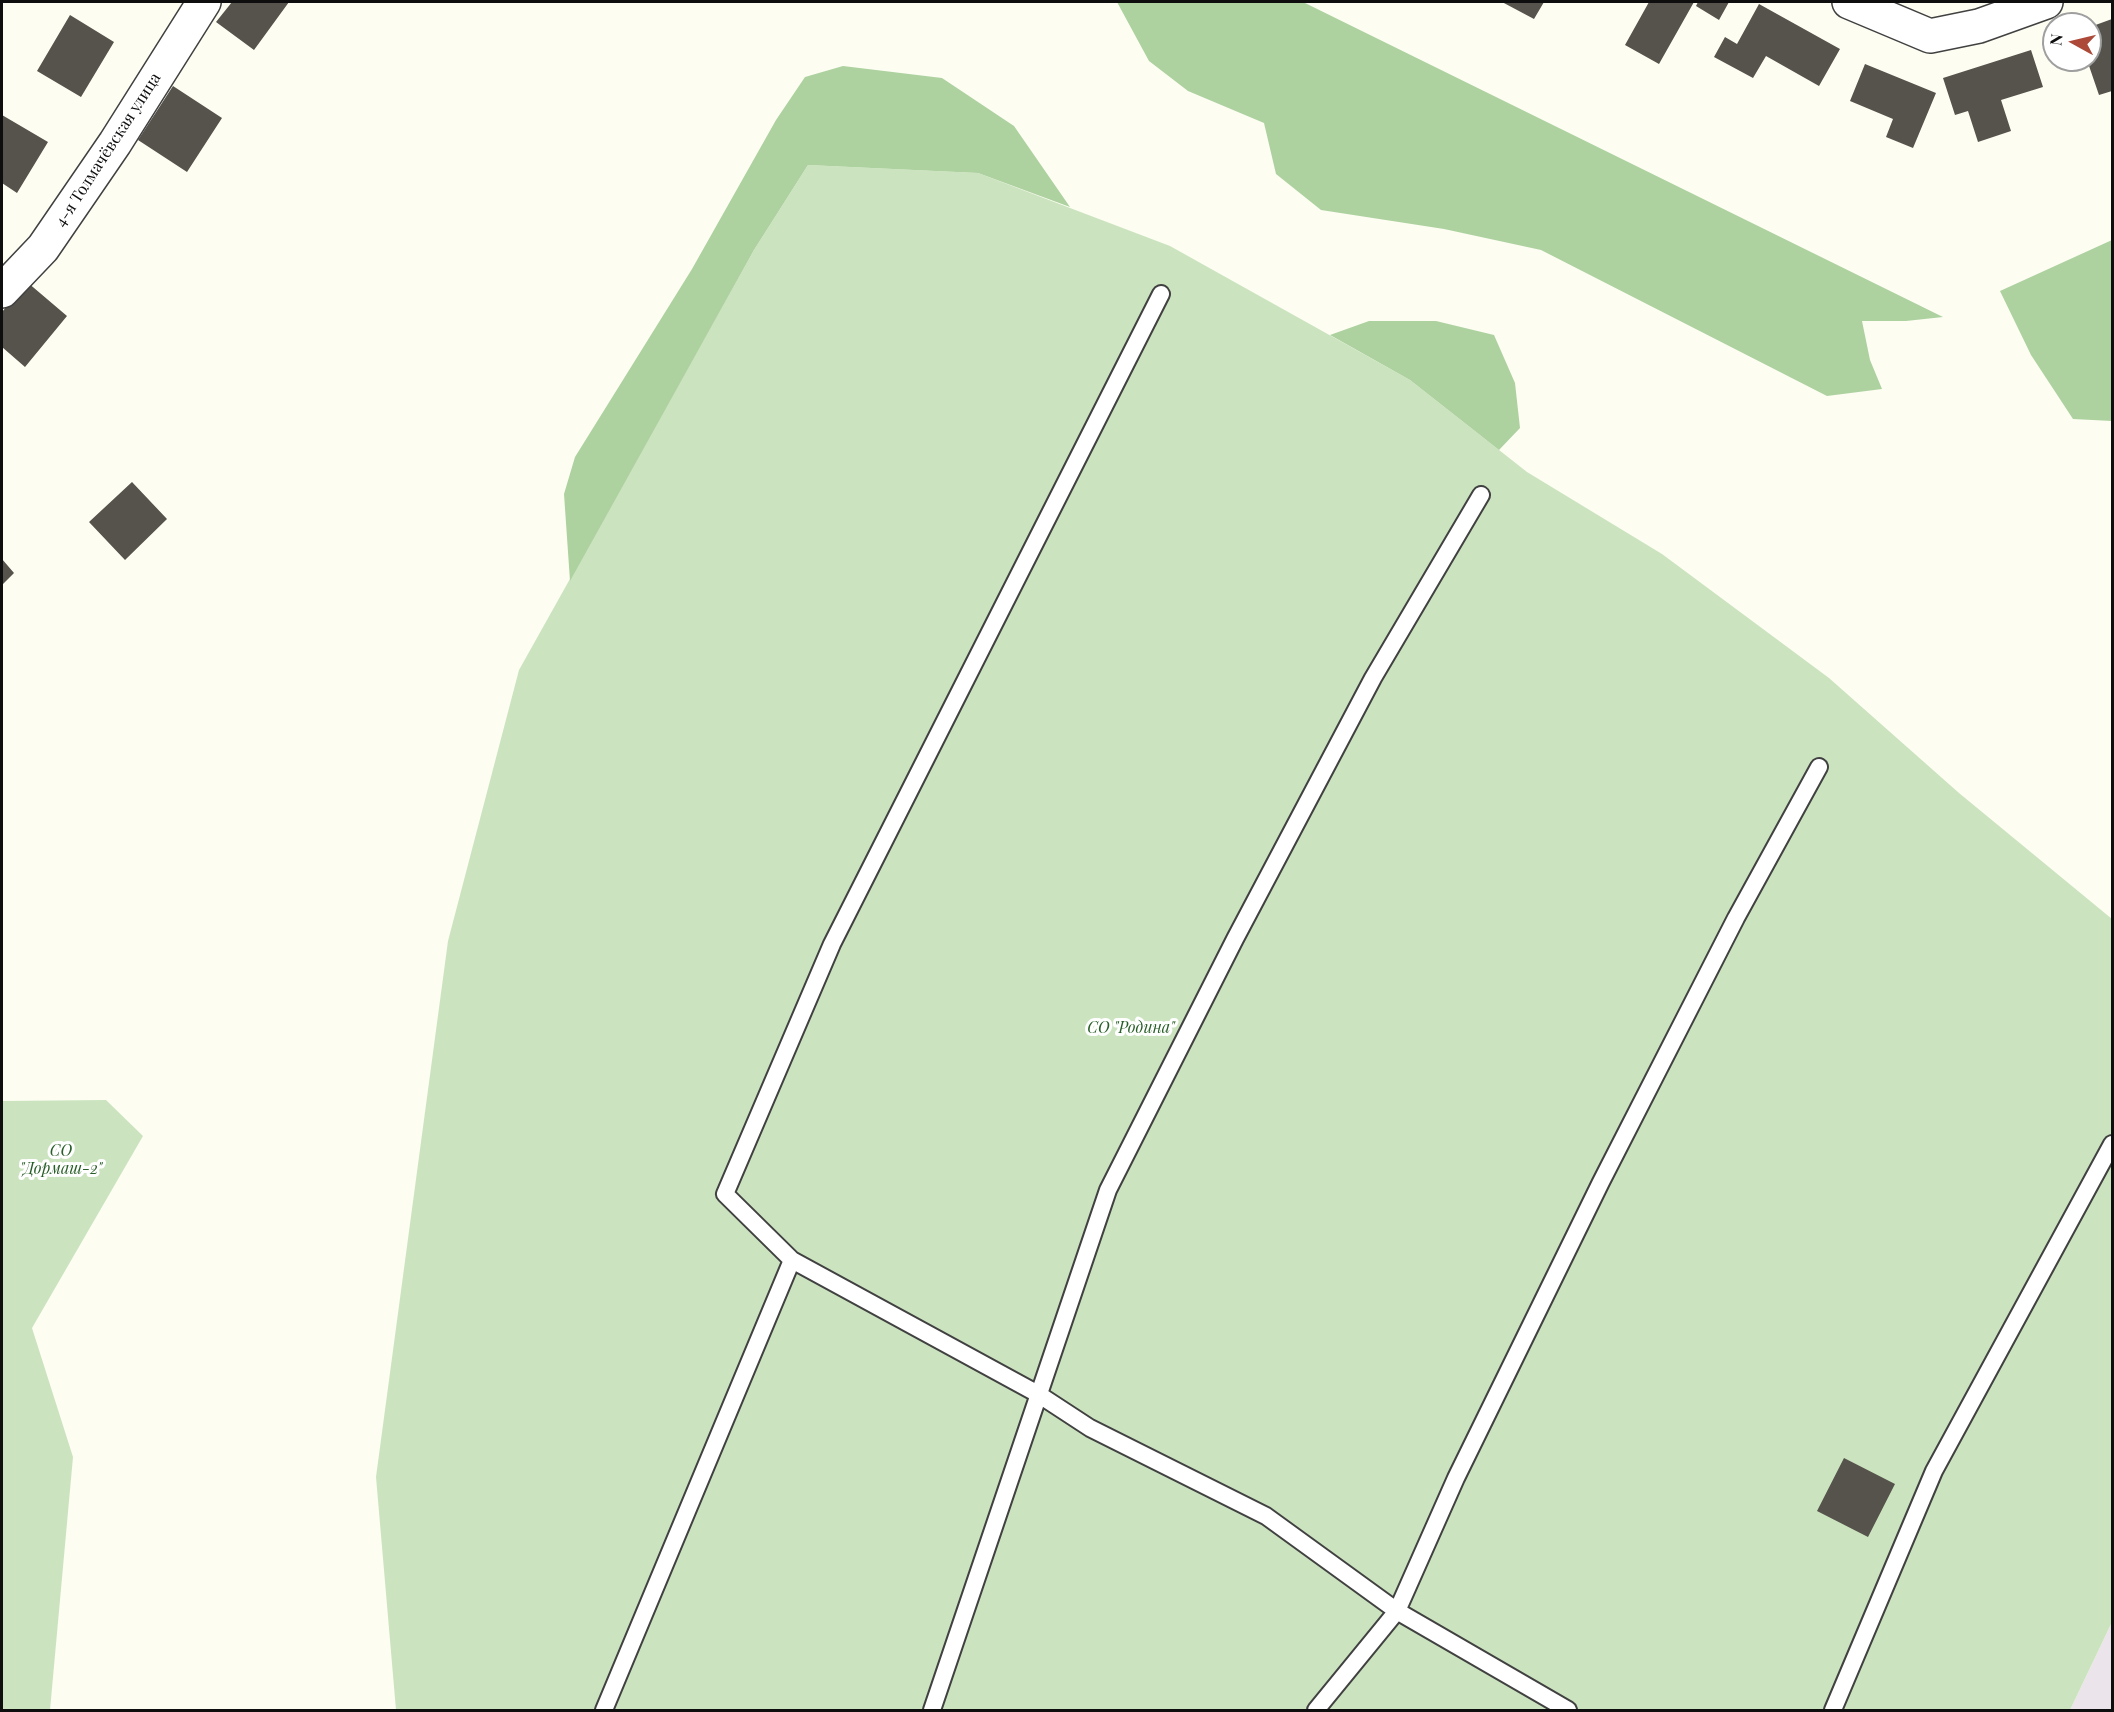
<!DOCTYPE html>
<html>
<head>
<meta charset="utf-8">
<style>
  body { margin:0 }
  #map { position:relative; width:2114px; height:1712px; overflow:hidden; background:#fdfdf2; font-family:"Playfair Display",serif }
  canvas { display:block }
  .frame { position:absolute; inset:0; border:3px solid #0e0e0e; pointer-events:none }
  .north { position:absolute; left:2042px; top:12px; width:60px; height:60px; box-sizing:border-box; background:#fff; border:2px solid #9f9f9f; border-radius:50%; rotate:278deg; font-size:16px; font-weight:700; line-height:24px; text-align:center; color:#0e0e0e }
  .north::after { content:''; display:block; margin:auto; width:21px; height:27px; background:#ad4938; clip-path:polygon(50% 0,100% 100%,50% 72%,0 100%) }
</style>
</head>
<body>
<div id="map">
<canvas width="2114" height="1712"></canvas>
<div class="frame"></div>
<div class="north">N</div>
</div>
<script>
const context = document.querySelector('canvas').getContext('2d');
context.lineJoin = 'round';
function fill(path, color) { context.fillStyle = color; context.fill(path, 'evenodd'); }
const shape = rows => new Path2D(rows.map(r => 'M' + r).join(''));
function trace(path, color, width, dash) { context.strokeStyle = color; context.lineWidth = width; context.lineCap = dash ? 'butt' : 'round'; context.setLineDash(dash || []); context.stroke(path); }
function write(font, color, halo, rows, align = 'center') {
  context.font = font + ' "Playfair Display",serif'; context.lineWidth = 6; context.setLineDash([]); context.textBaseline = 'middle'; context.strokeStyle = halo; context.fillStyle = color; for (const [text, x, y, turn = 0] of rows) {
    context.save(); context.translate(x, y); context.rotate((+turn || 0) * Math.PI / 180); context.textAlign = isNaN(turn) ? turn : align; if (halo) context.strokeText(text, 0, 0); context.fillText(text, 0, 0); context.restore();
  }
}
const industrial = shape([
  [2112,1622,2112,1710,2070,1710]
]);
const green = shape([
  [808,165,978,173,1170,246,1410,380,1527,472,1662,554,1829,678,1959,793,2112,919,2112,1622,2070,1710,396,1710,376,1477,448,941,519,670,754,250],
  [106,1100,143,1136,32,1328,73,1457,50,1710,2,1710,2,1101]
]);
const forest = shape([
  [1117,2,1303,2,1943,317,1906,321,1862,321,1870,360,1882,389,1827,396,1541,250,1444,229,1321,210,1276,174,1264,123,1188,91,1149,61],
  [843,66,942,78,1014,126,1070,207,978,173,808,165,754,250,570,581,564,494,575,457,692,269,776,120,805,77],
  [2112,240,2112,421,2073,419,2031,355,2000,291],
  [1369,321,1436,321,1494,335,1515,383,1520,428,1499,450,1410,380,1330,335]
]);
const building = shape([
  [232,2,289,2,254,50,216,22],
  [1502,2,1544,2,1534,19],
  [1649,2,1694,2,1659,64,1625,45],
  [1698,2,1729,2,1719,20,1696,6],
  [1759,4,1840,49,1819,86,1766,56,1753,78,1714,57,1725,37,1737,44],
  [70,15,114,42,81,97,37,71],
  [2112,19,2112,91,2099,95,2087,60,2090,60,2090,27],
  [2031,50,2043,87,2001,100,2011,131,1978,142,1968,111,1955,115,1943,78],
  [1865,64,1936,93,1913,148,1886,137,1893,119,1850,101],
  [173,86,222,118,187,172,138,140],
  [2,115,48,142,17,193,2,183],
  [27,282,67,316,25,367,2,347,2,312],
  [132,482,167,519,125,560,89,522],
  [2,559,14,573,2,585],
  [1844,1458,1895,1484,1868,1537,1817,1511]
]);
const service = shape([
  [1161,294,832,944,725,1194,792,1260,1038,1394,1090,1428,1266,1516,1397,1611,1568,1710],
  [604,1710,792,1260],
  [932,1710,1108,1190,1235,939,1373,678,1481,495],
  [1316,1710,1397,1611,1456,1478,1601,1182,1736,918,1819,767],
  [1833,1710,1934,1471,2112,1144]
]);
const minor = shape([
  [1849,2,1930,36,1979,26,2046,2],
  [2,291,43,248,115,143,204,2]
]);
const streetNames = [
  ["4-я Толмачёвская улица",108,150,-57]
];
const parkNames = [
  ["СО \"Родина\"",1131,1028],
  ["СО",61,1151],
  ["\"Дормаш-2\"",61,1169]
];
fill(industrial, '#ece4eb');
fill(green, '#cbe4bf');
fill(forest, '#add2a0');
fill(building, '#56524c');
trace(service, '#414141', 20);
trace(minor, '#414141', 36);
trace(service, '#fff', 16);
trace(minor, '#fff', 33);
write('16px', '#0e0e0e', '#fff', streetNames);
write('italic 16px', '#285e27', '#fff', parkNames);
</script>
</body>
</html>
